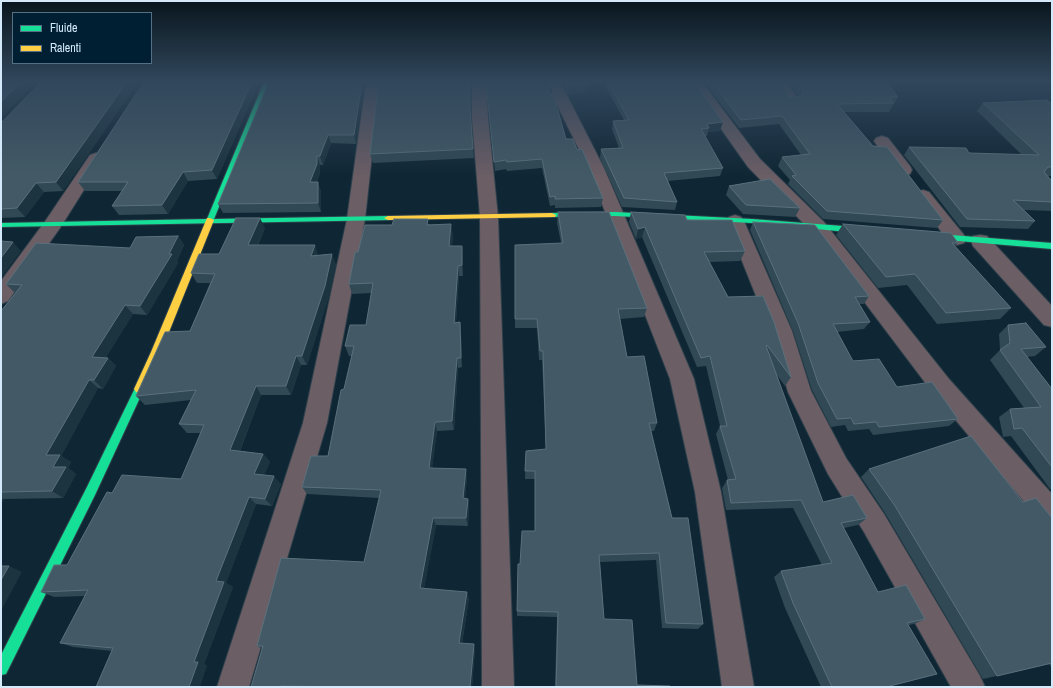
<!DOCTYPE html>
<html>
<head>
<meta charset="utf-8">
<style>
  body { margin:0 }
  #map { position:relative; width:1053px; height:688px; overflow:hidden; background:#0f2634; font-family:"Archivo Narrow",sans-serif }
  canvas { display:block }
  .frame { position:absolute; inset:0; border:2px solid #d4eafb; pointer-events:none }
  .legend { position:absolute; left:12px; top:12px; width:140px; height:52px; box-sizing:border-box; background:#001f32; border:1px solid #557082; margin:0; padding:5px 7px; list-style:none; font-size:12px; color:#d4eafb }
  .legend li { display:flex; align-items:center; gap:8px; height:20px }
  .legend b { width:20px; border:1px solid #557082 }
</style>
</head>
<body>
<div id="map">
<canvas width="1053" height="688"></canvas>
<div class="frame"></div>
<ul class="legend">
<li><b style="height:5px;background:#16e098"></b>Fluide</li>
<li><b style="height:5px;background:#ffcf43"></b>Ralenti</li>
</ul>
</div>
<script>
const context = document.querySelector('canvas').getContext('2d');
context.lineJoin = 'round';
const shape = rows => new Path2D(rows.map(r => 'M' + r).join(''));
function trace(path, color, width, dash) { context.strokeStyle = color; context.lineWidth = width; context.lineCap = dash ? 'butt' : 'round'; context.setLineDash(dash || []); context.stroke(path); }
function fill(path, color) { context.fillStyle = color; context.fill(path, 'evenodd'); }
const street = shape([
  [366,82,380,82,365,219,327,423,249,687,217,687,303,423,347,219,366,82],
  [472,82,486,82,488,118,498,217,514,687,482,687,480,217,472,118,472,82],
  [546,82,560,82,604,168,694,379,721,492,754,687,722,687,695,492,670,379,588,168,546,82],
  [688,82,702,82,760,159,824,222,949,379,1052,494,1052,527,1042,523,933,393,810,230,748,167,688,82],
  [773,82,787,82,799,101,797,104,787,104,773,82],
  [882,136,888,138,910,166,912,170,910,174,904,175,898,174,874,141,876,138,882,136],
  [96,153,102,155,104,158,60,228,8,301,1,304,1,281,46,220,90,155,96,153],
  [923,190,929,192,964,235,966,239,964,243,957,245,950,243,917,200,914,196,917,192,923,190],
  [735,215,741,217,744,221,792,331,811,391,846,458,884,514,980,676,985,687,951,687,864,532,828,474,788,392,770,331,726,221,729,217,735,215],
  [980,235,987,236,1052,306,1052,327,1044,325,973,246,971,241,973,236,980,235]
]);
const fast = shape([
  [264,82,270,82,214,219,388,216,391,216,391,220,1,227,1,223,207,219,264,82],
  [615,212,752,219,869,228,873,231,869,234,752,223,615,216,552,217,548,215,552,213,615,212],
  [926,233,1052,243,1052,249,923,238,923,234,926,233],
  [139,385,142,386,144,389,95,495,6,674,1,675,1,655,87,487,136,386,139,385]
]);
const slow = shape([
  [552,213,556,215,555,217,388,220,384,218,388,216,552,213],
  [207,218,210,218,214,220,161,352,142,392,139,393,136,392,134,389,151,352,207,218]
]);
const wall = shape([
  [41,82,138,82,63,191,44,192,25,217,1,218,1,123],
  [144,82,259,82,217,179,188,181,168,214,119,215,112,206,122,191,85,191,78,182],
  [366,82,356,144,331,143,323,165,320,165,320,173,317,182,321,191,321,212,223,213,218,204],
  [379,82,472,82,470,82,470,118,474,158,373,163,370,154],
  [486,82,549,82,552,88,552,95,566,139,577,150,603,198,601,207,555,208,555,205,550,206,542,168,507,171,506,169,495,171],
  [561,82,587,82,587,92,568,95],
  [605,82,694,82,720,131,708,132,707,136,705,136,723,168,720,176,668,181,677,202,675,210,622,207,600,158,601,149,619,148,612,129,613,121,624,120,604,84],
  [704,82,779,82,789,97,798,97,789,82,887,82,898,97,889,112,844,112,873,146,943,220,937,228,823,219,788,184,790,180,778,166,782,157,801,155,779,124,739,128],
  [983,103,1052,104,1052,176,1047,176,1052,181,1052,211,1024,210,1035,221,1028,229,960,227,904,155,909,147,969,153,1022,155,977,111],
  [729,186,800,208,795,217,743,214,726,195],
  [558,212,647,308,644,317,620,319,627,357,657,423,654,431,651,431,672,518,703,624,698,629,662,628,656,560,600,562,604,619,637,685,670,687,555,687,557,617,517,616,517,611,520,564,535,531,535,479,525,479,526,451,546,449,542,360,539,360,537,328,515,328,515,319,561,243,557,223],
  [631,212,687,220,745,251,740,261,709,262,728,297,763,296,791,377,785,386,776,374,823,502,867,518,858,525,844,528,878,592,925,619,914,624,909,625,887,687,821,687,785,608,774,577,781,571,822,565,793,508,726,510,722,488,727,480,728,480,716,434,720,426,706,366,697,367,642,237,636,239,629,222],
  [753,222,869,296,864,304,859,304,870,322,864,329,837,332,853,361,897,387,958,419,949,426,873,435,869,429,848,431,845,425,831,427,812,390,793,331,750,230],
  [429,224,453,234,452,246,463,256,463,276,459,276,456,322,460,322,461,332,462,367,458,368,454,430,437,431,432,468,467,477,465,498,468,499,469,506,468,526,436,525,424,588,469,598,462,644,475,649,472,687,251,687,262,649,257,646,364,562,379,498,307,494,302,487,328,456,352,356,349,356,345,346,366,325,371,293,352,294,349,284,358,252,392,225],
  [843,224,958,243,955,246,1011,308,1000,319,937,324,907,285,878,288,836,235],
  [265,228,258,245,318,255,336,264,329,296,307,365,301,365,291,395,261,395,240,451,263,454,270,462,264,475,281,484,272,506,256,504,226,583,233,587,204,664,207,666,112,651,73,647,60,643,85,596,54,597,41,592,67,565,112,493,181,479,201,433,187,433,179,424,191,400,145,405,136,396,190,331,210,283,197,283,191,273,219,254],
  [178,236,184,245,177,261,178,263,147,315,133,314,106,357,108,358,116,366,103,389,98,388,61,456,71,462,68,468,76,474,63,498,4,499,1,504,1,311,15,293,6,284,130,248],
  [1008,325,1046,347,1035,356,1027,357,1052,389,1052,489,1050,489,1011,436,1003,437,999,417,1010,409,1024,408,990,360,1000,350,999,334],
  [869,469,1023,502,1052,518,1052,668,1049,664,983,679,885,513,861,477]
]);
const shadedWall = shape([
  [21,82,36,82,1,118,1,102],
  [127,82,138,82,63,191,56,182],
  [252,82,259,82,217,179,212,170],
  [362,82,366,82,356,144,354,135],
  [588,84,587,92,568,95,569,86],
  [548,88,552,88,552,97],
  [723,122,720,131,708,132,709,128,707,124],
  [328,135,331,143,323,165,320,156],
  [317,156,320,165,320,173,314,191,310,182],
  [183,172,188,181,168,214,162,205],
  [318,182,321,191,321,212,318,203],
  [36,183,44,192,25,217,17,208],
  [260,218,265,228,253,255,248,245],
  [451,224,453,234,451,257,449,246],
  [645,227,642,237,636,239,638,229],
  [178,236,184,245,177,261,178,263,147,315,140,306],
  [13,242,21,251,1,278,1,258],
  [315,245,318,255,315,265,311,256],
  [462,246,463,256,463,276,462,265],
  [332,254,336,264,329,296,307,365,302,356],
  [458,266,459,276,455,333,454,323],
  [125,305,133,314,101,366,92,357],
  [460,322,461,332,462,367,461,358],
  [296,356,301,365,291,395,286,386],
  [108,358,116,366,103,389,94,380],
  [457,358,458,368,454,430,452,421],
  [89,380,98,388,61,456,71,462,68,468,76,474,63,498,52,491,53,467,46,455],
  [256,386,261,395,237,458,230,450],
  [435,422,437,431,431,476,429,468],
  [263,454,270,462,261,482,254,474],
  [466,469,467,477,464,506,463,498],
  [274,476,281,484,272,506,265,499],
  [249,497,256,504,226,583,233,587,204,664,207,666,200,687,189,687,194,662,216,581],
  [1,498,4,499,1,504],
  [468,499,469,506,468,526,466,518],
  [433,518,436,525,423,593,420,588],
  [9,566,22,572,2,609,1,609,1,580],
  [467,592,469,598,461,648,459,643],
  [474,644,475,649,472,687,470,687]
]);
const building = shape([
  [1,82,21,82,1,102,1,82],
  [41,82,127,82,56,182,36,183,17,208,1,209,1,123,41,82],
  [144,82,252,82,212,170,183,172,162,205,112,206,128,182,78,182,144,82],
  [269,82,362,82,354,135,328,135,320,156,317,156,317,164,310,182,318,182,318,203,218,204,269,82],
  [379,82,470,82,470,109,473,149,370,154,379,82],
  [486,82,549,82,552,88,548,88,556,104,566,139,573,139,577,150,582,149,603,198,555,199,555,196,550,197,542,159,507,162,506,160,494,162,486,82],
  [566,82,587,82,588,84,569,86,566,82],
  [608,82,694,82,723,122,707,124,709,128,701,129,723,168,664,173,677,202,624,198,601,149,623,148,613,121,629,120,608,82],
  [712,82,779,82,789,97,800,97,804,92,797,82,887,82,898,97,889,97,894,103,837,104,873,146,887,147,943,220,827,211,792,176,796,175,782,157,810,154,782,116,741,120,712,82],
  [1047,100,1052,104,1052,167,1048,167,1044,172,1052,181,1052,202,1013,200,1035,221,967,219,909,147,966,148,969,153,1039,155,983,103,1047,100],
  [770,179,800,208,746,205,729,186,770,179],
  [558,212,609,212,647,308,618,309,627,357,644,356,657,423,649,423,672,518,688,518,703,624,666,623,659,553,599,555,604,619,632,620,637,685,670,686,670,687,556,687,558,612,517,611,518,564,520,564,522,531,535,531,535,471,525,471,526,451,546,449,543,351,540,351,537,319,515,319,515,245,563,243,558,212],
  [631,212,685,215,687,220,732,220,745,251,704,252,728,297,763,296,774,322,791,377,767,345,766,346,823,502,853,495,867,518,841,523,878,592,906,585,925,619,907,623,937,674,886,687,832,687,793,603,781,571,832,563,801,500,731,503,727,480,736,479,720,426,727,426,710,356,701,358,645,227,638,229,631,212],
  [236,218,260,218,248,245,315,245,311,256,332,254,325,286,302,356,296,356,286,386,256,386,230,450,263,454,254,474,274,476,265,499,249,497,216,581,224,582,194,662,198,662,189,687,96,687,113,648,60,643,88,590,41,592,54,565,67,565,107,492,112,493,122,475,181,479,204,425,179,424,196,390,136,396,165,332,190,331,215,274,191,273,199,254,219,254,236,218],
  [394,219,428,219,427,225,451,224,449,246,462,246,462,265,458,266,454,323,460,322,461,358,457,358,452,421,435,422,429,468,466,469,463,498,468,499,466,518,433,518,420,588,467,592,459,643,474,644,470,687,343,687,281,686,281,687,251,687,263,646,257,646,281,558,364,562,381,490,302,487,311,456,328,456,341,390,344,389,354,346,345,346,350,325,366,325,373,283,349,284,355,252,358,252,365,225,392,225,394,219],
  [753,222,815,225,869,296,855,297,870,322,833,324,853,361,879,359,897,387,932,382,958,419,879,427,876,422,854,424,851,418,837,419,818,383,798,323,753,222],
  [843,224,951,233,958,243,952,243,1011,308,946,313,915,274,886,277,843,224],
  [178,236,169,254,172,254,140,306,125,305,92,357,108,358,94,380,89,380,46,455,60,455,53,467,66,467,52,491,1,492,1,311,22,285,6,284,36,243,130,248,136,237,178,236],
  [1,241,13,242,1,258,1,241],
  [1026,323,1046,347,1021,349,1052,389,1052,467,1022,428,1014,429,1010,409,1041,407,1000,350,1010,343,1008,325,1026,323],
  [971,436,1023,502,1036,498,1052,518,1052,663,997,676,895,506,869,469,971,436],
  [1,566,9,566,1,580,1,566]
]);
trace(street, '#2e414c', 2);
trace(fast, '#2e414c', 2);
trace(slow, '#2e414c', 2);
fill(street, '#6c5e65');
fill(fast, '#16e098');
fill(slow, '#ffcf43');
fill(wall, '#314954');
fill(shadedWall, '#1c343f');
fill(building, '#435a66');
trace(building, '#5a717d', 1);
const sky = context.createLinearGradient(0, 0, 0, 178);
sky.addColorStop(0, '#08151d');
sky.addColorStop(0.46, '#31475c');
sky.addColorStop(1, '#31475c00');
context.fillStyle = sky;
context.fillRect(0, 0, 1053, 178);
</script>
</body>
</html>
